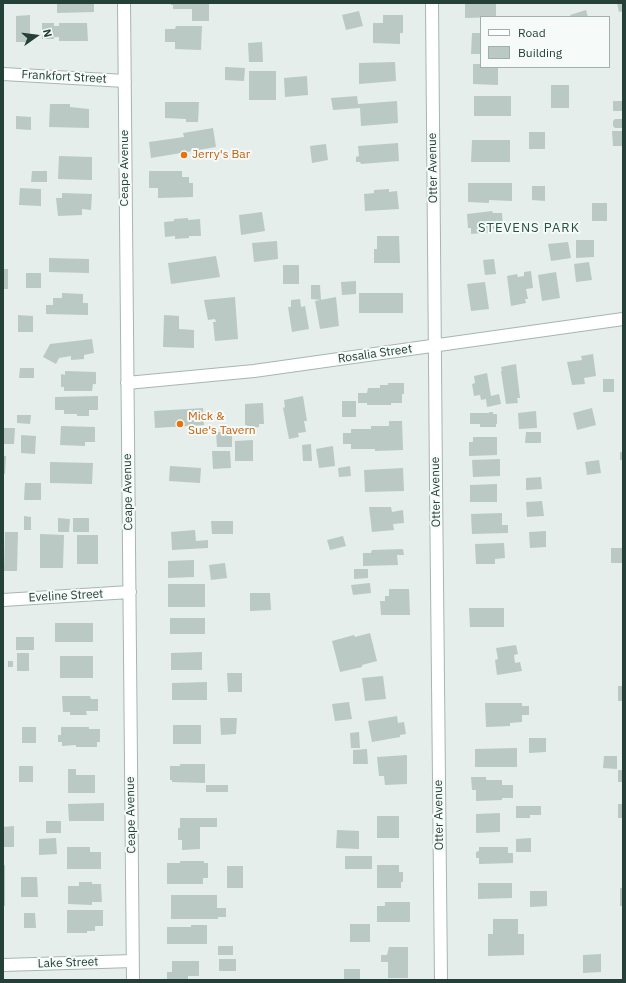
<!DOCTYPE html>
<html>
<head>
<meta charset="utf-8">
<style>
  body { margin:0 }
  #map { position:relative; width:626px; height:983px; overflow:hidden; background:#e5eeea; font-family:"IBM Plex Sans",sans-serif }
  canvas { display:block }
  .frame { position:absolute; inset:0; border:4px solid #244038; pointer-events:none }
  .legend { position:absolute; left:480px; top:16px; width:130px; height:52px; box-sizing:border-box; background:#f6faf8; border:1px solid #a2b0ab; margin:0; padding:5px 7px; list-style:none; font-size:12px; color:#244038 }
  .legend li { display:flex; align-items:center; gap:8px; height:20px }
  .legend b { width:20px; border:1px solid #a2b0ab }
  .north { position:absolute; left:16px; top:16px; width:40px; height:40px; -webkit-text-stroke:3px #f6faf8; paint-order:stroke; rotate:76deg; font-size:11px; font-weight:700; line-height:16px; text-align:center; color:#244038 }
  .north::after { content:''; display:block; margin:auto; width:14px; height:18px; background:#244038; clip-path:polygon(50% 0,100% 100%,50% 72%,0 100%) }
</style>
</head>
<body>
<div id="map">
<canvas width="626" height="983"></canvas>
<div class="frame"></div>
<ul class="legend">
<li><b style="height:5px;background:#fff"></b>Road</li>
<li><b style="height:11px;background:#bac9c3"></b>Building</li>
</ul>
<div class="north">N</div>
</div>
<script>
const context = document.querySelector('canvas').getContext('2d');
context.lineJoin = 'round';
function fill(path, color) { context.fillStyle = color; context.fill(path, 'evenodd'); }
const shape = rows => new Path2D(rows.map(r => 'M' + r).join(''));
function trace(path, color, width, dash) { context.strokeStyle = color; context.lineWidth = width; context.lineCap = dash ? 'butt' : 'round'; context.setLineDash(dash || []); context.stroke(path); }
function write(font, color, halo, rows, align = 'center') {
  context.font = font + ' "IBM Plex Sans",sans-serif'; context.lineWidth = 4; context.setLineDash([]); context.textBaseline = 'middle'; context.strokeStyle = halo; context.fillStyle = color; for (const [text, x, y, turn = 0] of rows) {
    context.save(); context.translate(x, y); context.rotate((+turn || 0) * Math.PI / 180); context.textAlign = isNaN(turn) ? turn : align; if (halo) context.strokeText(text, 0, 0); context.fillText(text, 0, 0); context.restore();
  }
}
const building = shape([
  [57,3,94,3,94,12,57,13],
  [171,3,209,3,209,21,192,21,192,9,173,9,173,5,171,5],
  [465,3,496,3,496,17,465,18],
  [617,3,623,3,623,11,619,12],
  [586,10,588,17,571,17,570,15],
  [359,11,363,26,346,30,342,15],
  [30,15,30,42,16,42,16,16],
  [383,15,403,15,403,33,400,33,400,44,373,43,373,23,383,23],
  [42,23,54,23,54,26,59,26,59,23,87,23,88,41,59,41,59,37,54,37,54,39,42,39],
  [176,26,202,26,201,50,175,49,175,42,165,42,165,29,175,29],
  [472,33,481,33,481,54,471,54],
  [262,42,263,62,249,62,248,43],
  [395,62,396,81,359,84,359,63],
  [473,64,481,64,481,67,498,67,498,85,473,84],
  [225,67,245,68,244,81,225,80],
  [249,71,276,71,276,100,249,100],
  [307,76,308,95,285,97,284,78],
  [551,85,569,85,569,108,551,108],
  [357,96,358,104,397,101,398,123,361,126,360,108,333,110,331,98],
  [474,96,511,96,511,116,474,116],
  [613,101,623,101,623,111,613,111],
  [165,102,199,102,198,122,186,122,186,119,165,118],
  [50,104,70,104,70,107,89,109,89,128,49,127],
  [16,116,31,117,31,130,16,129],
  [615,119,623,119,623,128,615,128,613,126,613,121],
  [213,128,216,147,151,158,149,142,184,137,183,133],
  [612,131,623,131,623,146,613,146],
  [529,132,545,132,545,149,529,149],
  [472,140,510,140,510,162,471,162],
  [398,143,399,161,361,164,360,162,356,162,356,157,359,156,358,146],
  [326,144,328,160,312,163,310,146],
  [59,156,92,157,92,180,58,179],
  [32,171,47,171,47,182,31,182],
  [149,171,182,171,182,177,189,177,189,183,193,183,193,197,158,198,158,188,149,188],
  [468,183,512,183,512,201,489,200,489,203,468,202],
  [532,186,545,186,545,201,532,200],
  [20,188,41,189,41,206,19,205],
  [389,189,389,192,397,191,399,209,365,211,364,194,374,193,374,190],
  [62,193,92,194,91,210,82,209,82,215,58,216,56,198,62,198],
  [592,203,607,203,607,221,592,221],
  [492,211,493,213,502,213,503,228,492,229,492,232,471,234,471,228,468,228,467,214],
  [262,212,265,231,241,235,239,215],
  [188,218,188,220,200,219,201,236,189,236,189,238,175,239,175,236,165,237,164,222,174,221,174,219],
  [513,224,525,224,525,234,513,234],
  [377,236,399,236,400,263,374,263,374,249,377,249],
  [576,240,594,240,594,257,576,258],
  [277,241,278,259,254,262,252,243],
  [568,242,571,258,551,261,548,244],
  [216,256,220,277,171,284,168,263],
  [49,258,89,259,89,273,49,272],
  [494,259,496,274,485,275,483,260],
  [589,262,592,280,576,282,574,264],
  [283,265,299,265,299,284,283,284],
  [3,269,8,269,8,289,3,289],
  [531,271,533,288,526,289,528,299,525,299,526,303,511,306,507,276,517,274,518,277,524,276,524,272],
  [556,272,560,298,542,301,538,275],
  [26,273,41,273,41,288,26,288],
  [356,281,356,294,342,295,341,282],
  [485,282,489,309,471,311,467,284],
  [311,285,320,285,321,300,311,299],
  [62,293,83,294,83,303,88,303,88,315,46,314,46,305,53,305,53,298,62,298],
  [359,293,403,293,403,313,359,313],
  [235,297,238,339,215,341,213,322,216,322,215,319,208,320,204,300],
  [336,297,339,326,320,329,315,301],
  [300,299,301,307,305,306,309,329,292,332,288,307,291,307,291,300],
  [18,315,33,316,33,332,18,332],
  [164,315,179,316,179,329,194,330,194,348,163,347],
  [92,339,94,353,84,355,84,359,71,360,71,356,59,358,56,364,43,357,50,344],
  [593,354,596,376,584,378,585,384,572,385,567,362,582,360,581,356],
  [516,364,520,398,517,398,518,403,506,404,501,371,502,371,501,367],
  [20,368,34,368,34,378,19,378],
  [65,371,96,372,96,384,93,384,92,391,64,391,64,387,61,387,61,374,65,375],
  [487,373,491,396,499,394,501,404,487,407,486,399,481,400,480,395,474,396,472,384,475,383,474,376],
  [603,379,614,379,614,392,603,392],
  [388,383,404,383,404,394,402,394,402,403,391,403,391,405,367,405,367,403,358,403,358,393,367,393,368,388,380,388,380,385,388,385],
  [98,396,98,410,89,410,89,416,77,416,77,414,64,414,64,410,55,410,55,397],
  [303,396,307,421,304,421,306,432,298,433,299,437,289,439,283,408,285,407,284,400],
  [342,401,356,401,356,417,342,417],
  [263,403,264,424,259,424,259,427,247,428,247,425,245,425,245,404],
  [203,408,204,425,155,428,154,411],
  [592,408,596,425,577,430,573,413],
  [536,411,537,428,519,429,518,413],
  [489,412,493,412,493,414,497,414,497,424,496,424,496,427,480,427,480,424,470,424,470,413,489,413],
  [17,415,31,415,30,424,17,423],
  [389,421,402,421,403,450,375,451,375,449,351,449,351,444,343,444,343,433,351,433,351,429,371,429,371,426,389,426],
  [61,426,95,427,95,442,85,442,85,446,60,445],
  [3,428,15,428,14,444,3,444],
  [216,432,232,432,232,447,217,447],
  [526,432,541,432,541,443,525,443],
  [21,435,36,436,35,454,21,453],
  [473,437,497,437,497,455,469,456,469,442,473,442],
  [253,440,253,461,235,461,235,441],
  [311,444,312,461,303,461,302,445],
  [333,446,335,466,319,468,316,449],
  [212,451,230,451,231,468,213,469],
  [620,452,623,452,623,460,620,460],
  [3,456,6,456,5,474,3,473],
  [500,459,500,476,473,477,472,460],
  [599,460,601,473,587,475,585,462],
  [50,462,93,463,92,484,50,483],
  [170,466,201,468,200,483,169,481],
  [350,466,351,476,339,477,338,468],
  [403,468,404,491,365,492,364,470],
  [541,477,542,489,526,490,526,478],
  [25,483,41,483,41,500,24,500],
  [497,484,497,502,470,502,470,485],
  [542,501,544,516,527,517,526,502],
  [369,507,391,507,392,512,403,510,404,523,393,524,394,530,372,532],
  [502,513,502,525,508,525,508,533,472,534,471,514],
  [24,516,31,517,31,530,24,530],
  [58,518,70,519,69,532,58,532],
  [73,518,89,518,89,532,73,532],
  [211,521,233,521,233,534,212,534],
  [195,530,196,541,208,540,208,548,172,550,171,532],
  [546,531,546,547,530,548,529,532],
  [5,532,18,532,17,571,4,571],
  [40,534,64,535,63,568,40,568],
  [77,535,98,535,98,564,77,564],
  [343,536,346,546,330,550,327,540],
  [504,543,505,558,495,559,495,564,476,564,475,544],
  [611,548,623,548,623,563,611,563],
  [403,549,404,555,397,555,398,565,363,566,363,553,371,553,372,550],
  [194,560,194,577,168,578,168,561],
  [225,563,227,578,211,580,209,565],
  [354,569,368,569,368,578,354,579],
  [370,583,371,593,353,595,351,585],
  [168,584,205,584,205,607,168,607],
  [389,589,409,589,410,615,381,615,380,601,385,601,385,596,389,596],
  [250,593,270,593,271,610,250,611],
  [469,608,504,608,504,627,470,627],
  [170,618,205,618,205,634,170,634],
  [55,623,93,623,93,642,55,642],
  [370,633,377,661,362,665,362,667,340,672,332,641,354,635,355,637],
  [16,637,34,637,34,650,16,650],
  [516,645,518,654,514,655,515,663,520,662,522,671,497,675,495,660,498,659,496,648],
  [202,652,202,670,171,670,171,653],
  [17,653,29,653,29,671,17,671],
  [60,656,93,656,93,678,60,678],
  [8,661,13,661,13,667,8,667],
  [227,673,242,673,242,692,228,692],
  [383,676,386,699,365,701,362,678],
  [207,682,207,700,172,700,172,683],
  [618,686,623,686,623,701,618,701],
  [62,696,90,696,91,699,98,699,98,711,86,711,87,715,70,715,70,712,63,712],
  [349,702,352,719,335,721,332,704],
  [485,703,522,703,522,706,529,706,529,715,522,715,522,722,510,723,510,726,486,727],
  [397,716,398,723,404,722,406,734,400,735,400,737,372,742,368,721],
  [220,718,237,718,236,734,221,735],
  [173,725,201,725,201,744,173,744],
  [22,727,36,727,36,743,22,743],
  [61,727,89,727,89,729,100,729,100,742,97,742,97,747,76,747,76,745,62,746,62,742,58,742,58,735,61,735],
  [359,732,360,748,351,748,350,733],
  [529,738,546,738,546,752,529,753],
  [517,748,517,767,475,767,475,749],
  [367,749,368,764,353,764,353,750],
  [407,755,407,784,385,785,384,776,379,776,377,757],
  [604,756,617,756,617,769,603,768],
  [180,764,205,764,205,783,172,782,172,780,170,780,170,766,180,766],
  [19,766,33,766,33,782,19,782],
  [68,769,76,769,76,775,95,775,95,793,68,793],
  [618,770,623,770,623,782,618,782],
  [471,777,486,777,486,780,502,780,502,785,513,785,513,798,502,798,502,800,476,801,476,790,472,790],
  [206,785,228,785,228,792,206,792],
  [104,803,104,821,69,821,68,804],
  [618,804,623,804,623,818,618,818],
  [516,806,541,806,541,815,530,815,530,818,516,818],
  [500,813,500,832,476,833,476,814],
  [377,816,399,816,399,838,377,838],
  [180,818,217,818,217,827,200,827,200,849,182,850,182,840,178,840,178,828,180,828],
  [46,821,61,821,61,833,46,833],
  [14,826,14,847,3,847,3,827],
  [337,830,359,831,359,849,336,848],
  [56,838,57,854,39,855,39,839],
  [531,838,531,852,516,852,516,839],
  [67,847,90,847,90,852,101,852,101,869,67,869],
  [479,847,508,847,508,853,513,853,513,863,479,864,479,858,476,858,476,852,479,851],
  [345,856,372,856,372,869,345,869],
  [180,861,204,861,204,863,208,863,208,878,203,878,203,884,167,884,167,863,180,863],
  [3,865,5,865,5,906,3,906],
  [377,865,399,865,399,872,403,872,403,882,401,882,401,888,377,888],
  [227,866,243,866,243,888,227,888],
  [21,877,37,877,38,897,21,897],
  [79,882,92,882,92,884,101,884,102,902,92,902,92,905,68,904,68,886,79,886],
  [478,883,512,883,512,898,478,899],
  [620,888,623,888,623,906,620,906],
  [530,891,547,891,547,906,530,907],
  [171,895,217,895,217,908,226,908,226,917,218,917,218,919,171,919],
  [385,902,410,902,410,922,377,922,377,906,385,906],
  [67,910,103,910,103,926,95,926,95,931,87,931,87,933,67,933],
  [24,913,35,913,36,928,24,928],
  [493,919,518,919,518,934,524,934,524,955,488,956,488,934,493,934],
  [350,924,370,924,370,942,350,942],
  [191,925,207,925,207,944,167,944,167,927,191,927],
  [218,946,233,946,233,955,218,955],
  [389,947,408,947,408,978,388,978,388,962,381,962,381,955,387,955],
  [601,954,601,972,583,973,583,955],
  [219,959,236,959,236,971,219,971],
  [172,961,199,961,199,976,188,976,188,980,167,980,167,972,172,972],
  [344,969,360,969,360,980,344,980]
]);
const minor = shape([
  [124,3,133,980],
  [432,3,436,483,441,980],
  [3,74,125,81],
  [127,383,254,371,623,319],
  [3,600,130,592],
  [3,965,133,961]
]);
const markers = [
  [184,155,4,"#e8710a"],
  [180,424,4,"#e8710a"]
];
const streetNames = [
  ["Frankfort Street",64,77,3],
  ["Ceape Avenue",125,168,-90],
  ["Otter Avenue",433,168,-91],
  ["Rosalia Street",375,354,-8],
  ["Ceape Avenue",128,492,-91],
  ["Otter Avenue",436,492,-91],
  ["Eveline Street",66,596,-3],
  ["Ceape Avenue",131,815,-91],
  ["Otter Avenue",439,815,-91],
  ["Lake Street",68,963,-2]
];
const foodNames = [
  ["Jerry's Bar",192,155],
  ["Mick &",188,417],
  ["Sue's Tavern",188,431]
];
const neighbourhoodNames = [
  ["STEVENS PARK",529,228]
];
fill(building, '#bac9c3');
trace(minor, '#a7b6b1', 14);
trace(minor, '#fff', 12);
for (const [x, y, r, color] of markers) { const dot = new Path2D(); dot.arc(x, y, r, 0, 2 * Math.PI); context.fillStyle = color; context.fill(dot); trace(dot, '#f6faf8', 1.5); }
write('12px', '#244038', '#f6faf8', streetNames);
write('12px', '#c56008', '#f6faf8', foodNames, 'left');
context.letterSpacing = '1px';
write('13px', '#205246', '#f6faf8', neighbourhoodNames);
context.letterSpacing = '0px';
</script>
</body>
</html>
